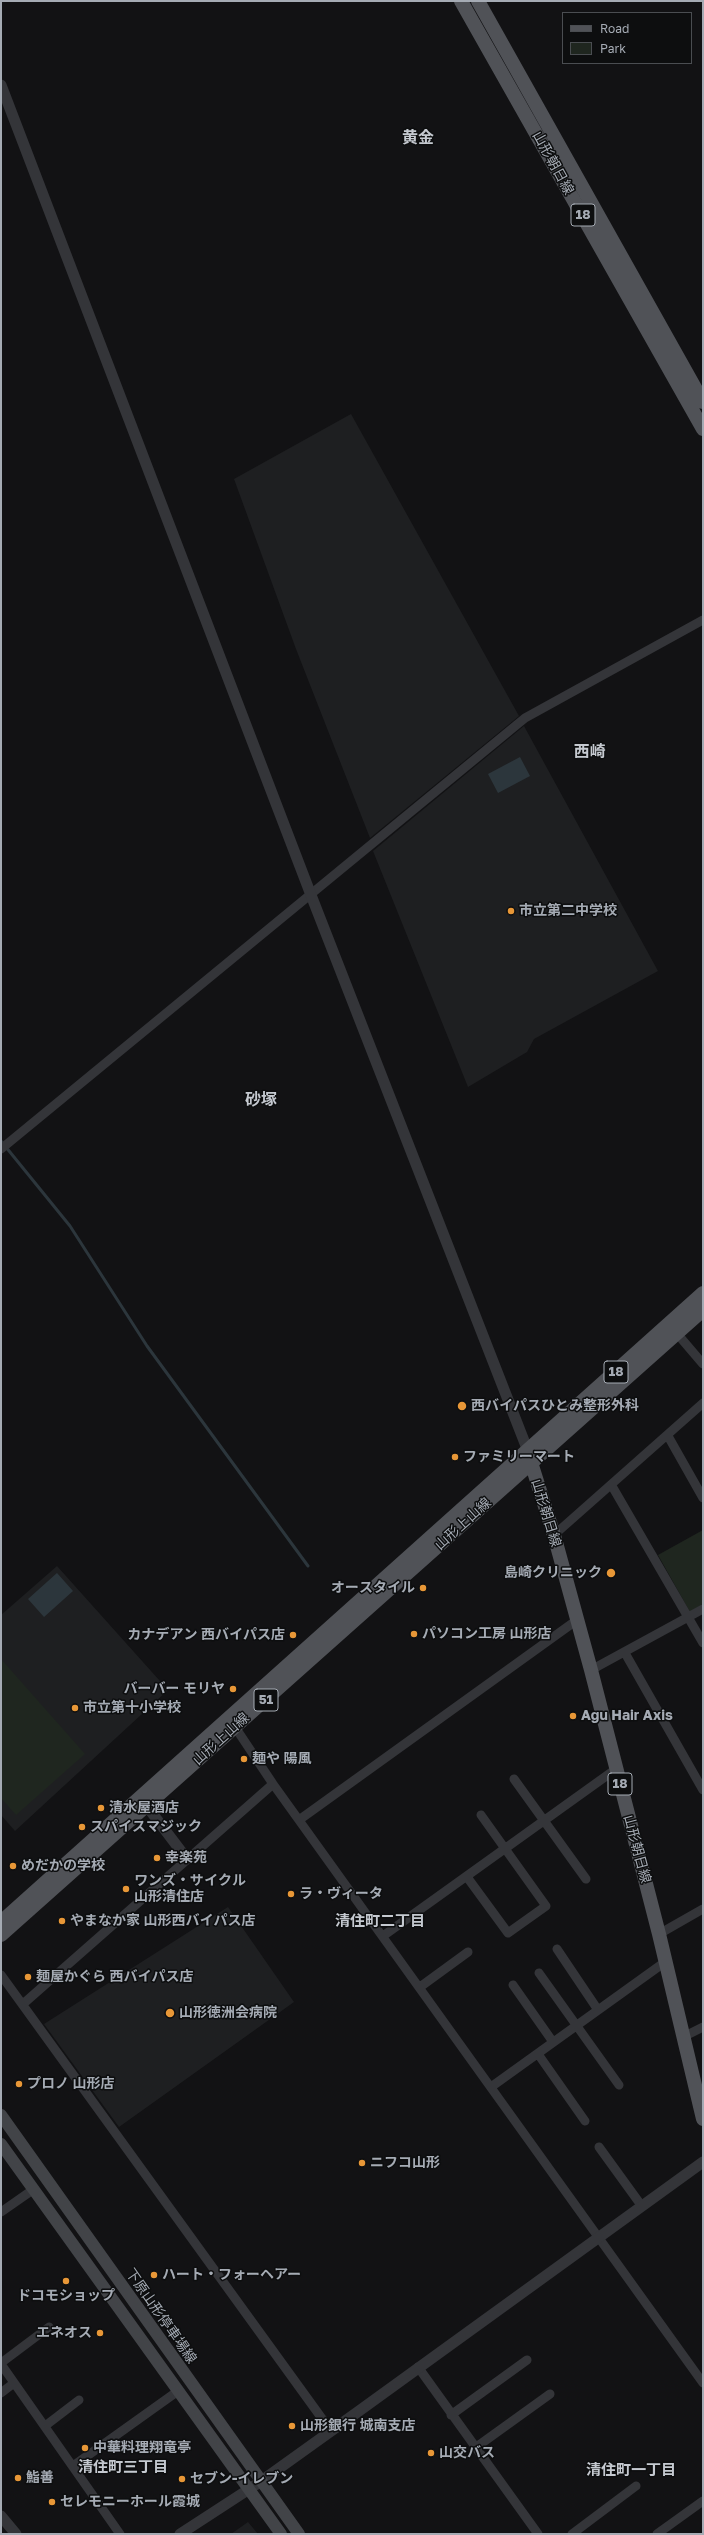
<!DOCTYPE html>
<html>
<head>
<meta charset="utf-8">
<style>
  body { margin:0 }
  #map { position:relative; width:704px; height:2535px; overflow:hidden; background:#121214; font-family:"Golos Text",sans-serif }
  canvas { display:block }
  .frame { position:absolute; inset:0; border:2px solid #a5abb4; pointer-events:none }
  .legend { position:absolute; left:562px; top:12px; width:130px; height:52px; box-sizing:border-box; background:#0d0e0f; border:1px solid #4a4d51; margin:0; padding:5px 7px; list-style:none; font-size:12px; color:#a5abb4 }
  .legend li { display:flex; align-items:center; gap:8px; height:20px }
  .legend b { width:20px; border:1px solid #4a4d51 }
</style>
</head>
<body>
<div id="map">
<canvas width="704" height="2535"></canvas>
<div class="frame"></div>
<ul class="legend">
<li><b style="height:5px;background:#505257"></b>Road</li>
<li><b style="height:11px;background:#1f261f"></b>Park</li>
</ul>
</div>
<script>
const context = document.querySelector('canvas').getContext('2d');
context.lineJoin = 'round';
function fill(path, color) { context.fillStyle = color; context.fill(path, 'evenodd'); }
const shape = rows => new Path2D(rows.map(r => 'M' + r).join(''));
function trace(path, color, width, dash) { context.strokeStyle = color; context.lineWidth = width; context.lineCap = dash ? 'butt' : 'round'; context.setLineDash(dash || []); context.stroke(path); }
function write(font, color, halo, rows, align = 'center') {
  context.font = font + ' "Golos Text","Noto Sans JP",sans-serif'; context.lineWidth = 3; context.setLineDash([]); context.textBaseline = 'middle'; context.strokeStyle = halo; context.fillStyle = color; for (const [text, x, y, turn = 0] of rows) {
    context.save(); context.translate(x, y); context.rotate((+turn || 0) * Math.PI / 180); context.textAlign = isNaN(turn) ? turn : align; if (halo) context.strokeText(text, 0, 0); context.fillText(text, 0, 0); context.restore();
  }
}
const built = shape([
  [351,414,519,716,370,838,296,649,234,479],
  [524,726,658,971,534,1039,527,1052,468,1087,373,851],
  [57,1566,168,1690,15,1831,1,1815,1,1615],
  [228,1907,294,2002,119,2127,44,2024],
  [248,2522,258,2534,231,2534]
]);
const green = shape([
  [703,1530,703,1604,690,1612,658,1555],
  [1,1659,85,1754,16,1815,1,1798]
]);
const water = shape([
  [520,757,530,776,498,793,488,774],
  [57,1573,73,1591,44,1617,28,1599]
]);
const stream = shape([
  [1,1141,70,1226,147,1346,308,1566]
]);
const minor = shape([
  [1,1149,525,718,703,620],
  [674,1330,703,1364],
  [668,1436,703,1498],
  [612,1486,703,1643],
  [554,1535,703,1403],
  [625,1653,703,1790],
  [591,1670,703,1609],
  [235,1727,273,1784,703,2383],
  [514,1779,586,1879],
  [299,1820,577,1620],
  [467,1877,508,1933,546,1906,481,1815],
  [659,1934,703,1909],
  [383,1936,616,1769],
  [557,1949,598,2010],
  [539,1973,619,2085],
  [1,1975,331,2431],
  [513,1985,553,2042],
  [420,1987,468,1952],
  [23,2004,273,1784],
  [683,2037,703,2027],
  [538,2054,585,2121],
  [491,2087,665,1962],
  [599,2147,641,2205],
  [1,2212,34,2189],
  [1,2363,49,2327],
  [1,2364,120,2534],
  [418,2367,538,2534],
  [1,2393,14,2383],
  [451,2415,527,2360],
  [45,2426,79,2400],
  [475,2448,550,2394],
  [73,2466,178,2391],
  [572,2534,636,2486],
  [657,2534,703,2501]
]);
const tertiary = shape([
  [1,85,311,895,528,1451],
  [146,1805,187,1859],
  [1,2516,16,2534],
  [180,2534,260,2482,359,2411,703,2162]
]);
const secondary = shape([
  [1,2115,299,2534],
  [1,2144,281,2534]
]);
const primary = shape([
  [461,1,703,429],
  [478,1,703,402],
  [529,1456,554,1535,591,1670,659,1934,703,2119],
  [1,1922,703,1293],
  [1,1935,703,1310]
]);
const markers = [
  [511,911,4,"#e89737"],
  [462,1406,5,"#e89737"],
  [455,1457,4,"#e89737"],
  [611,1573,5,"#e89737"],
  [423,1588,4,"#e89737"],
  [414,1634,4,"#e89737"],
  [293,1635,4,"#e89737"],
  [233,1689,4,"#e89737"],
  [75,1708,4,"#e89737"],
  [573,1716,4,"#e89737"],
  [244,1759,4,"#e89737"],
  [101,1808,4,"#e89737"],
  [82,1827,4,"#e89737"],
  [157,1858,4,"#e89737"],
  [13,1866,4,"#e89737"],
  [126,1889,4,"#e89737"],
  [291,1894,4,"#e89737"],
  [62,1921,4,"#e89737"],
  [28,1977,4,"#e89737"],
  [170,2013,5,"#e89737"],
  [19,2084,4,"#e89737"],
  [362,2163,4,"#e89737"],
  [154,2275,4,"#e89737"],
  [66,2281,4,"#e89737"],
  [100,2333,4,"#e89737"],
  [292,2426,4,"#e89737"],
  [85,2448,4,"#e89737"],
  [431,2453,4,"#e89737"],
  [18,2478,4,"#e89737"],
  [182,2479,4,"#e89737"],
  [52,2502,4,"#e89737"]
];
const shields = [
  [583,215,24],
  [616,1372,24],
  [266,1700,24],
  [620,1784,24]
];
const shieldNames = [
  ["18",583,215],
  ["18",616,1372],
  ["51",266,1700],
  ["18",620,1784]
];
const streetNames = [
  ["山形朝日線",553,163,61],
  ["山形朝日線",546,1513,73],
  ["山形上山線",463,1524,-42],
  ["山形上山線",221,1739,-42],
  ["山形朝日線",637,1849,75],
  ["下原山形停車場線",161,2316,55]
];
const poiNames = [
  ["市立第二中学校",519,911],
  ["西バイパスひとみ整形外科",471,1406],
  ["ファミリーマート",463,1457],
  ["島崎クリニック",602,1573,"right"],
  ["オースタイル",415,1588,"right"],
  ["パソコン工房 山形店",422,1634],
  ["カナデアン 西バイパス店",285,1635,"right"],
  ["バーバー モリヤ",225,1689,"right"],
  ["市立第十小学校",83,1708],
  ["Agu Hair Axis",581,1716],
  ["麺や 陽風",252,1759],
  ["清水屋酒店",109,1808],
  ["スパイスマジック",90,1827],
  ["幸楽苑",165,1858],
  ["めだかの学校",21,1866],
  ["ワンズ・サイクル",134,1881],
  ["山形清住店",134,1897],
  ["ラ・ヴィータ",299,1894],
  ["やまなか家 山形西バイパス店",70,1921],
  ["麺屋かぐら 西バイパス店",36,1977],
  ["山形徳洲会病院",179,2013],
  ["プロノ 山形店",27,2084],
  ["ニフコ山形",370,2163],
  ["ハート・フォーヘアー",162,2275],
  ["ドコモショップ",66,2296,"center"],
  ["エネオス",92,2333,"right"],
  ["山形銀行 城南支店",300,2426],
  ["中華料理翔竜亭",93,2448],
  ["山交バス",439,2453],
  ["鮨善",26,2478],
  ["セブン-イレブン",190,2479],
  ["セレモニーホール霞城",60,2502]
];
const neighbourhoodNames = [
  ["清住町二丁目",380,1921],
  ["清住町三丁目",123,2467],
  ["清住町一丁目",631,2470]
];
const quarterNames = [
  ["黄金",418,138],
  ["西崎",590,752],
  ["砂塚",261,1100]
];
fill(built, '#1e1f21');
fill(green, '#1f261f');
fill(water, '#2c363c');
trace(stream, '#2c363c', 3);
trace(minor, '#343539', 9);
trace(tertiary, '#343539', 11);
trace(secondary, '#424448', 12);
trace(primary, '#505257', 14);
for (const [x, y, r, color] of markers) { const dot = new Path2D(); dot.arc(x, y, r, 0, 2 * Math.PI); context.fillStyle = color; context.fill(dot); trace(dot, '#0d0e0f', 1.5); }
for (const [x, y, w] of shields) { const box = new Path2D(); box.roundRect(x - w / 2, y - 11, w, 22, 3); context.fillStyle = '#0d0e0f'; context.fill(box); trace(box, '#a5abb4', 1); }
write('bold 13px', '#a5abb4', null, shieldNames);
write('14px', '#a5abb4', '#0d0e0f', streetNames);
write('bold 14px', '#a5abb4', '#0d0e0f', poiNames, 'left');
write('bold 15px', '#c5c9d0', '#0d0e0f', neighbourhoodNames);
write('bold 16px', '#c5c9d0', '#0d0e0f', quarterNames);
</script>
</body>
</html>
